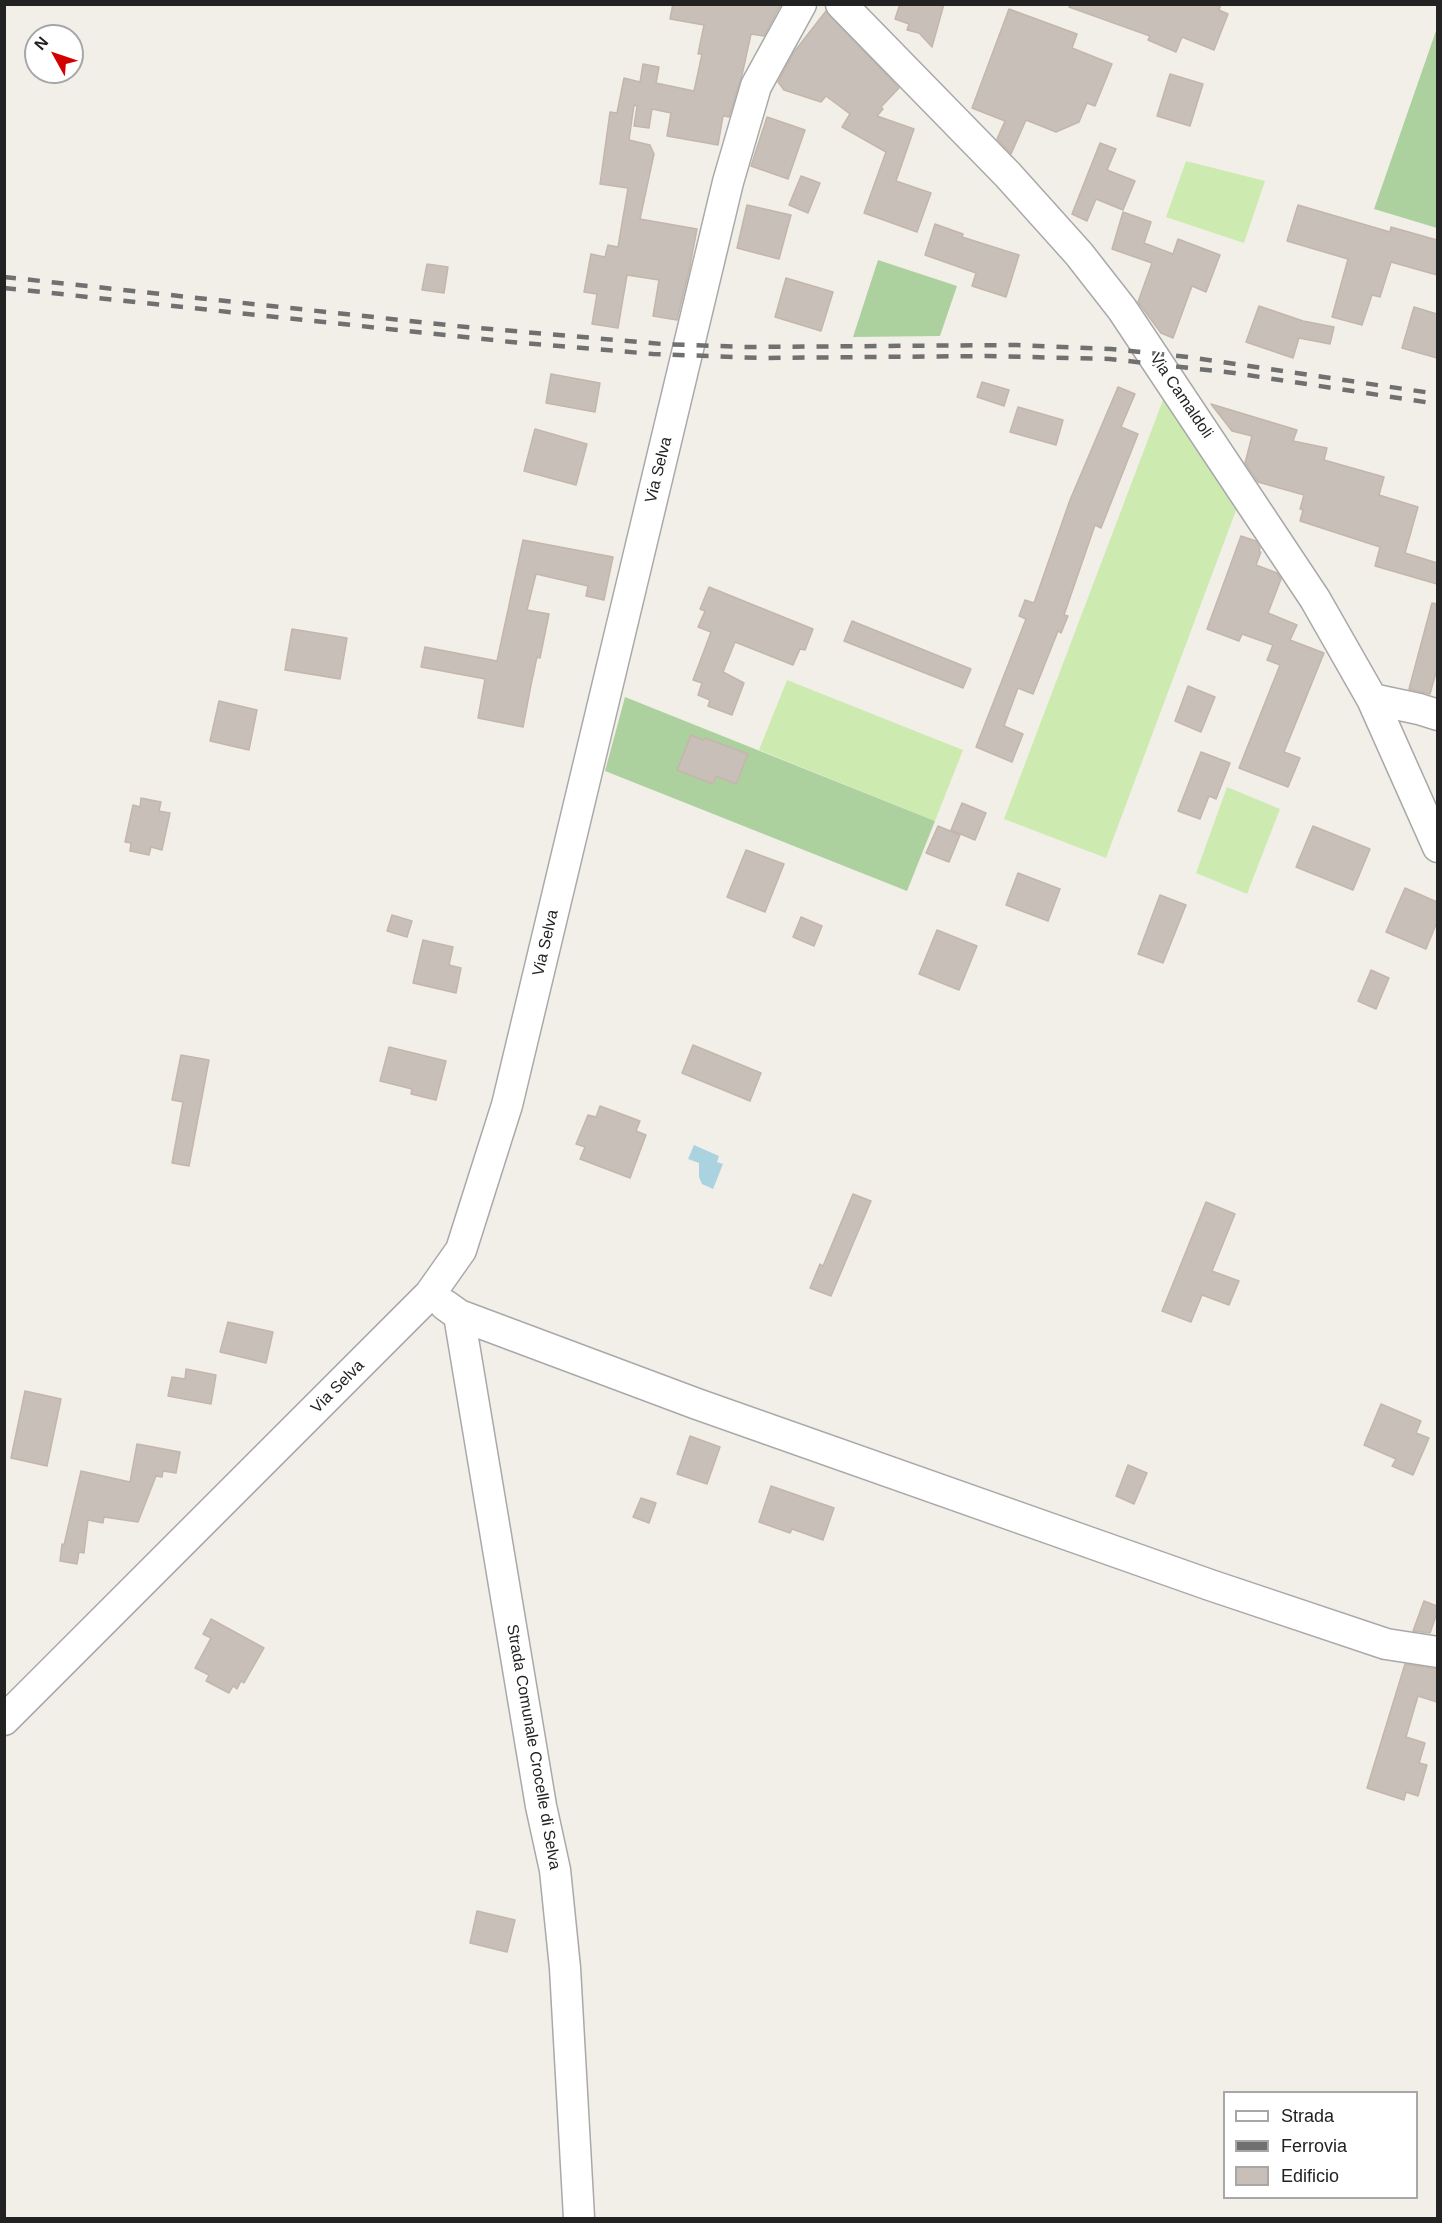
<!DOCTYPE html>
<html>
<head>
<meta charset="utf-8">
<style>
  body { margin:0 }
  #map { position:relative; width:1442px; height:2223px; overflow:hidden; background:#f2efe9; font-family:Arial,sans-serif }
  canvas { display:block }
  .frame { position:absolute; inset:0; border:6px solid #222; pointer-events:none }
  .legend { position:absolute; left:1223px; top:2091px; width:195px; height:108px; box-sizing:border-box; background:#fff; border:2px solid #a7a7a7; margin:0; padding:8px 10px; list-style:none; font-size:18px; color:#222 }
  .legend li { display:flex; align-items:center; gap:12px; height:30px }
  .legend b { width:30px; border:2px solid #a7a7a7 }
  .north { position:absolute; left:24px; top:24px; width:60px; height:60px; box-sizing:border-box; background:#fff; border:2px solid #a7a7a7; border-radius:50%; rotate:310deg; font-size:16px; font-weight:700; line-height:24px; text-align:center; color:#222 }
  .north::after { content:''; display:block; margin:auto; width:21px; height:27px; background:#d40000; clip-path:polygon(50% 0,100% 100%,50% 72%,0 100%) }
</style>
</head>
<body>
<div id="map">
<canvas width="1442" height="2223"></canvas>
<div class="frame"></div>
<ul class="legend">
<li><b style="height:8px;background:#fff"></b>Strada</li>
<li><b style="height:8px;background:#707070"></b>Ferrovia</li>
<li><b style="height:16px;background:#c7bfb8"></b>Edificio</li>
</ul>
<div class="north">N</div>
</div>
<script>
const context = document.querySelector('canvas').getContext('2d');
context.lineJoin = 'round';
function fill(path, color) { context.fillStyle = color; context.fill(path, 'evenodd'); }
const shape = rows => new Path2D(rows.map(r => 'M' + r).join(''));
function trace(path, color, width, dash) { context.strokeStyle = color; context.lineWidth = width; context.lineCap = dash ? 'butt' : 'round'; context.setLineDash(dash || []); context.stroke(path); }
function write(font, color, halo, rows, align = 'center') {
  context.font = font + ' Arial,sans-serif'; context.lineWidth = 4.5; context.setLineDash([]); context.textBaseline = 'middle'; context.strokeStyle = halo; context.fillStyle = color; for (const [text, x, y, turn = 0] of rows) {
    context.save(); context.translate(x, y); context.rotate((+turn || 0) * Math.PI / 180); context.textAlign = isNaN(turn) ? turn : align; if (halo) context.strokeText(text, 0, 0); context.fillText(text, 0, 0); context.restore();
  }
}
const grass = shape([
  [1186,161,1265,181,1244,243,1166,217],
  [1163,400,1238,505,1106,858,1004,819],
  [787,680,963,750,935,821,759,750],
  [1227,787,1280,809,1247,894,1196,873]
]);
const forest = shape([
  [1437,28,1437,228,1374,209],
  [878,260,957,286,940,336,853,337],
  [625,697,935,821,907,891,605,771]
]);
const water = shape([
  [694,1145,719,1156,717,1162,723,1164,713,1189,702,1184,699,1177,699,1163,688,1159]
]);
const building = shape([
  [673,4,781,4,764,36,751,34,742,75,729,117,723,116,718,145,667,136,671,113,652,109,649,128,634,126,637,106,634,105,629,140,650,145,654,154,640,219,697,229,689,271,677,320,653,316,659,280,627,275,618,328,592,324,597,294,584,292,591,254,605,257,608,245,618,247,628,188,600,184,610,112,617,113,624,78,640,82,643,64,659,67,656,83,694,91,702,54,698,54,704,25,670,19,673,4],
  [900,4,944,4,932,47,919,33,907,30,909,24,895,19,900,4],
  [1070,4,1221,4,1219,10,1228,14,1214,50,1182,37,1176,52,1148,40,1150,36,1069,7,1070,4],
  [1009,9,1077,34,1072,48,1112,64,1095,106,1087,103,1079,122,1056,132,1026,120,1011,154,997,139,1005,121,972,108,1009,9],
  [826,11,899,88,881,107,883,109,877,116,914,129,896,181,931,193,917,232,864,213,886,152,842,127,850,114,826,96,821,102,784,90,778,82,794,52,826,11],
  [1170,74,1203,84,1190,126,1157,116,1170,74],
  [767,117,805,130,788,179,751,166,767,117],
  [1100,143,1116,149,1107,170,1135,181,1123,210,1096,199,1087,221,1072,214,1100,143],
  [801,176,820,183,808,213,789,205,801,176],
  [747,205,791,215,779,259,737,248,747,205],
  [1298,205,1390,232,1391,227,1437,240,1437,275,1391,262,1380,297,1372,295,1362,325,1332,317,1348,259,1287,241,1298,205],
  [1123,212,1151,222,1144,243,1173,254,1178,239,1220,255,1206,292,1192,286,1173,338,1161,333,1138,302,1152,263,1112,249,1123,212],
  [935,224,963,234,962,237,1019,255,1006,297,972,286,976,273,925,255,935,224],
  [427,264,448,267,444,293,422,290,427,264],
  [786,278,833,292,821,331,775,317,786,278],
  [1259,306,1303,321,1334,327,1330,344,1299,338,1293,358,1246,342,1259,306],
  [1414,307,1437,314,1437,358,1402,348,1414,307],
  [551,374,600,383,595,412,546,403,551,374],
  [982,382,1009,390,1004,406,977,397,982,382],
  [1118,387,1135,394,1121,427,1138,434,1101,528,1095,525,1064,615,1068,616,1061,633,1058,631,1033,694,1018,688,1004,726,1023,734,1012,762,976,747,1026,619,1019,616,1025,600,1034,603,1070,500,1118,387],
  [1211,404,1297,430,1293,441,1327,448,1324,460,1384,477,1379,495,1418,507,1405,553,1437,563,1437,584,1375,566,1380,547,1300,521,1303,510,1300,509,1304,495,1258,482,1245,463,1252,436,1232,431,1211,404],
  [1018,407,1063,420,1056,445,1010,432,1018,407],
  [535,429,587,444,576,485,524,471,535,429],
  [1241,536,1256,541,1260,548,1259,552,1261,552,1256,565,1277,573,1281,579,1268,613,1297,625,1290,640,1324,653,1284,752,1300,758,1288,787,1239,768,1280,665,1267,660,1273,645,1242,634,1239,641,1207,629,1241,536],
  [523,540,613,557,604,600,586,596,588,586,536,574,527,610,549,614,540,658,537,657,531,685,523,727,478,718,485,679,421,667,425,647,497,661,523,540],
  [709,587,813,629,805,650,800,649,793,665,735,642,723,672,744,683,732,715,708,706,710,700,698,695,702,683,693,680,711,632,698,627,705,611,700,609,709,587],
  [1432,603,1437,604,1437,669,1430,694,1409,689,1432,603],
  [852,621,971,669,963,688,844,641,852,621],
  [292,629,347,638,340,679,285,670,292,629],
  [1188,686,1215,697,1201,732,1175,721,1188,686],
  [219,701,257,710,249,750,210,741,219,701],
  [691,735,704,740,705,738,748,754,736,784,716,776,713,784,677,770,691,735],
  [1201,752,1230,763,1216,799,1209,796,1200,819,1178,811,1201,752],
  [141,798,161,802,159,811,170,813,162,850,151,847,149,855,130,851,131,843,125,842,133,805,140,807,141,798],
  [962,803,986,813,975,840,951,830,962,803],
  [938,826,960,835,949,862,926,853,938,826],
  [1313,826,1370,849,1353,890,1296,867,1313,826],
  [746,850,784,864,765,912,727,897,746,850],
  [1018,873,1060,889,1048,921,1006,905,1018,873],
  [1405,888,1437,902,1437,922,1426,949,1386,932,1405,888],
  [1160,895,1186,905,1163,963,1138,954,1160,895],
  [392,915,412,921,407,937,387,931,392,915],
  [801,917,822,926,814,946,793,937,801,917],
  [937,930,977,946,959,990,919,974,937,930],
  [423,940,453,947,449,965,461,968,456,993,413,983,423,940],
  [1371,970,1389,978,1376,1009,1358,1001,1371,970],
  [693,1045,761,1073,750,1101,682,1073,693,1045],
  [389,1047,446,1061,436,1100,411,1094,412,1089,380,1081,389,1047],
  [181,1055,209,1060,189,1166,172,1163,183,1102,172,1100,181,1055],
  [600,1106,640,1121,636,1131,646,1135,630,1178,580,1159,585,1147,576,1144,588,1115,596,1117,600,1106],
  [853,1194,871,1201,831,1296,810,1288,820,1264,823,1266,853,1194],
  [1206,1202,1235,1214,1212,1271,1239,1281,1229,1305,1202,1295,1191,1322,1162,1311,1206,1202],
  [228,1322,273,1332,266,1363,220,1352,228,1322],
  [186,1369,216,1375,211,1404,168,1396,172,1377,185,1379,186,1369],
  [25,1391,61,1399,47,1466,11,1458,25,1391],
  [1381,1404,1421,1421,1416,1433,1429,1438,1413,1475,1392,1466,1396,1459,1364,1445,1381,1404],
  [690,1436,720,1447,707,1484,677,1474,690,1436],
  [137,1444,180,1452,176,1473,163,1471,162,1477,156,1476,138,1522,104,1517,103,1523,88,1520,84,1553,79,1552,77,1564,60,1561,62,1544,64,1545,81,1471,130,1482,137,1444],
  [1128,1465,1147,1473,1134,1504,1116,1496,1128,1465],
  [771,1486,834,1508,823,1540,792,1529,790,1533,759,1522,771,1486],
  [641,1498,656,1503,649,1523,633,1517,641,1498],
  [1424,1601,1437,1606,1437,1613,1430,1633,1413,1631,1424,1601],
  [211,1619,264,1648,244,1683,241,1681,237,1689,233,1686,229,1693,206,1681,209,1675,195,1668,211,1638,203,1634,211,1619],
  [1405,1664,1437,1669,1437,1702,1418,1696,1406,1737,1425,1743,1419,1763,1427,1765,1418,1796,1406,1792,1404,1800,1367,1788,1405,1664],
  [477,1911,515,1920,507,1952,470,1943,477,1911]
]);
const minor = shape([
  [841,4,1008,175,1079,254,1122,309,1315,599,1372,699,1438,847],
  [1372,699,1419,709,1438,715],
  [445,1305,459,1315,541,1806,555,1870,565,1968,579,2218],
  [459,1315,697,1404,1210,1585,1386,1644,1438,1652],
  [4,1720,430,1294,461,1250,507,1105,728,182,756,86,801,4]
]);
const rail = shape([
  [4,277,456,326,662,344,746,347,1017,345,1111,349,1188,357,1438,394],
  [4,288,511,342,653,354,761,358,987,356,1110,359,1234,373,1438,404]
]);
const streetNames = [
  ["Via Camaldoli",1181,396,56],
  ["Via Selva",659,470,-76],
  ["Via Selva",546,943,-77],
  ["Via Selva",338,1387,-45],
  ["Strada Comunale Crocelle di Selva",533,1747,80]
];
fill(grass, '#cdebb0');
fill(forest, '#add19e');
fill(water, '#aad3df');
fill(building, '#c7bfb8');
trace(building, '#c4b6ab', 1.5);
trace(minor, '#a9a9a9', 33);
trace(minor, '#fff', 30);
trace(rail, '#707070', 4.5, [12, 12]);
write('16px', '#222', '#fff', streetNames);
</script>
</body>
</html>
